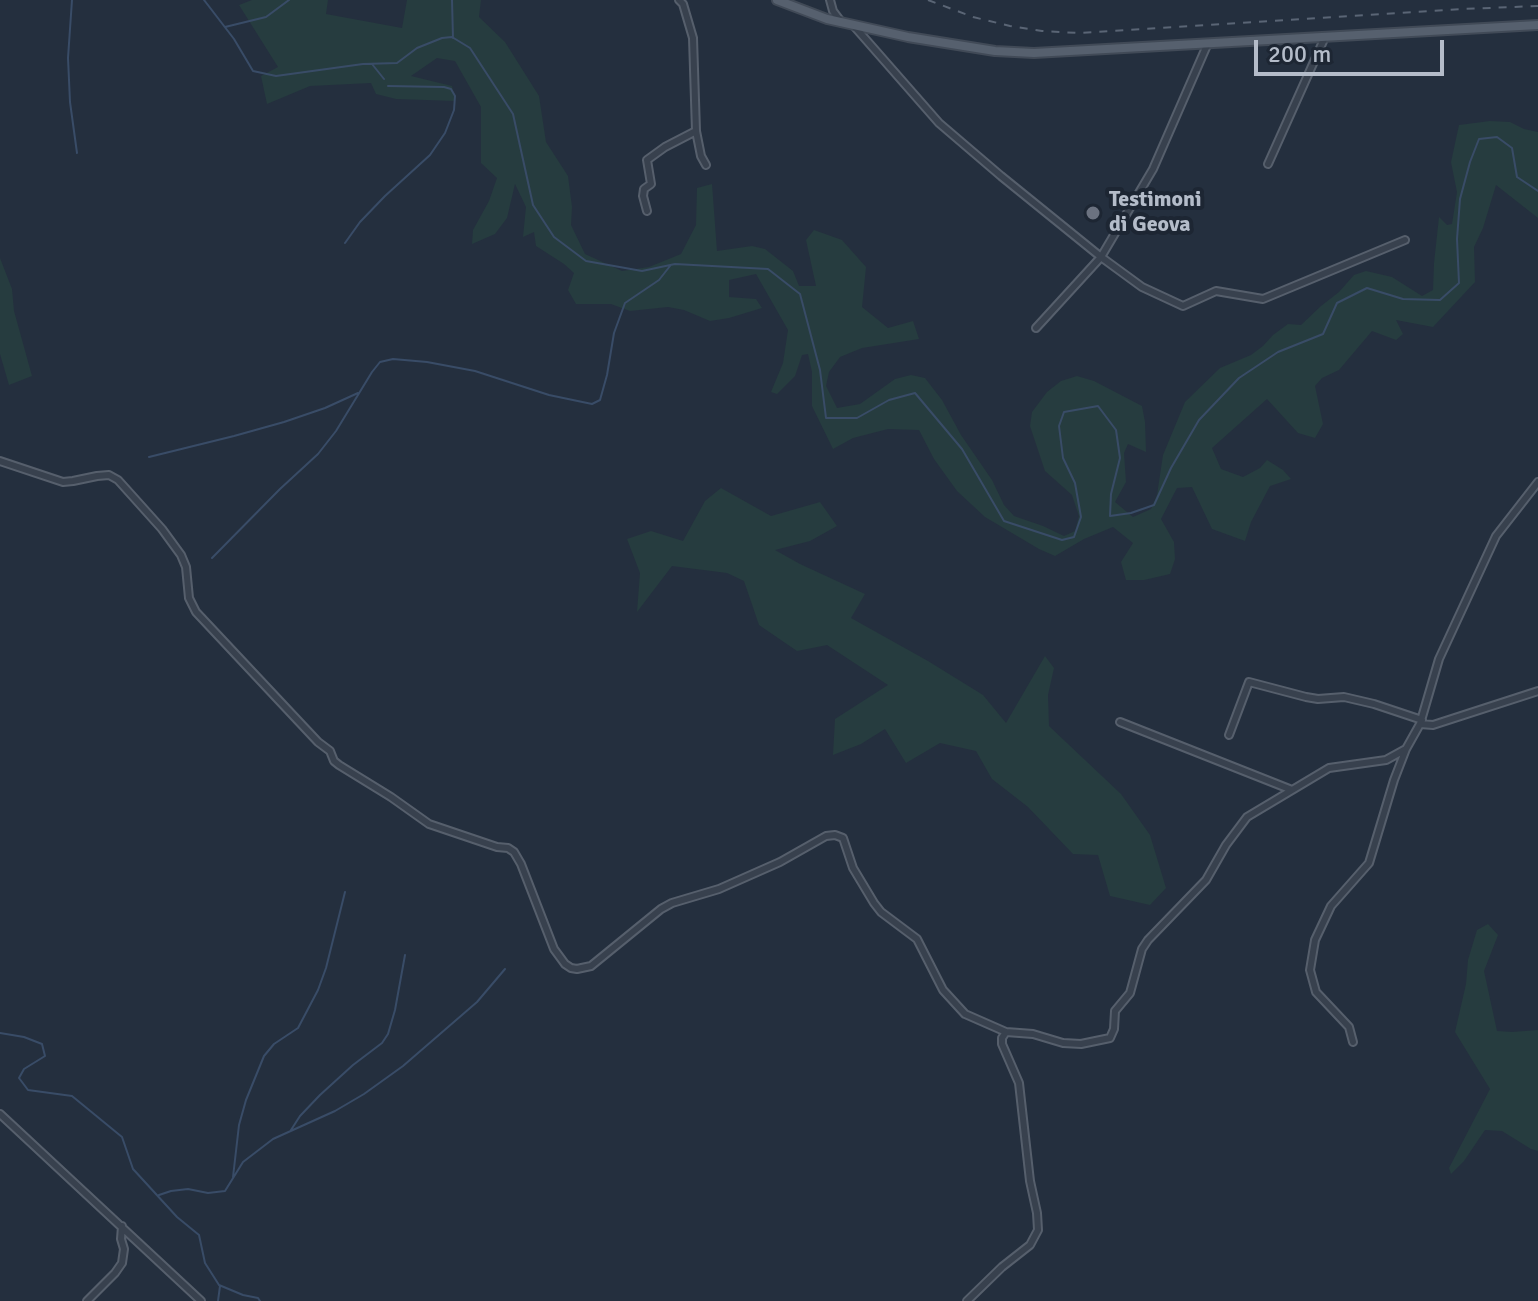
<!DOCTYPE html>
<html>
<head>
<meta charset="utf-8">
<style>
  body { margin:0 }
  #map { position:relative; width:1538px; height:1301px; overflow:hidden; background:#242f3e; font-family:Signika,sans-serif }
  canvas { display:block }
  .scale { position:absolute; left:1254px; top:40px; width:190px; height:36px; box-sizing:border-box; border:4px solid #b4bcc9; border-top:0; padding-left:10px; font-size:24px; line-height:28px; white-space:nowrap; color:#b4bcc9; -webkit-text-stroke:6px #1d2633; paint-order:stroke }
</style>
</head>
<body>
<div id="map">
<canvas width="1538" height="1301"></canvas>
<div class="scale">200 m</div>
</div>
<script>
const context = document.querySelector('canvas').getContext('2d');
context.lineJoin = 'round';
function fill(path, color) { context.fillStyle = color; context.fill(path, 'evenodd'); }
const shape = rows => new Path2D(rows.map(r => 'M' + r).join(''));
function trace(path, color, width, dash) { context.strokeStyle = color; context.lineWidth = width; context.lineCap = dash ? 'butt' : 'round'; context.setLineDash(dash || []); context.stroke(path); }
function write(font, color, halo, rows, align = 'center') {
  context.font = font + ' Signika,sans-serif'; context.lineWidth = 8; context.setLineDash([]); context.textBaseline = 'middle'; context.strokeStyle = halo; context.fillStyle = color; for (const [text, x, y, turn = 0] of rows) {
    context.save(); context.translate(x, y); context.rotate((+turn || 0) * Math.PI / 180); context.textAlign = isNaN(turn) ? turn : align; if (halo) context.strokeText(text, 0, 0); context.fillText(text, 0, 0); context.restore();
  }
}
const green = shape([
  [252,0,328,0,326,14,402,28,407,0,481,0,479,17,505,42,539,96,546,142,568,176,572,207,571,225,585,254,622,271,649,267,681,254,696,225,697,188,712,184,717,251,752,246,765,249,793,271,799,286,816,286,806,240,814,230,842,240,866,267,862,307,888,328,913,321,919,339,862,348,840,357,829,372,826,386,837,408,860,404,895,379,911,375,925,378,942,400,961,435,992,480,1004,505,1014,516,1043,526,1064,536,1075,531,1079,516,1072,495,1045,471,1030,426,1032,412,1047,392,1061,381,1077,376,1094,381,1142,406,1145,422,1146,452,1128,444,1124,453,1126,482,1115,502,1133,517,1151,509,1157,495,1163,455,1185,402,1220,368,1251,355,1263,346,1273,335,1288,324,1301,325,1321,306,1339,292,1354,275,1366,271,1392,277,1422,296,1433,290,1434,263,1439,217,1447,225,1452,224,1457,192,1451,162,1459,125,1490,121,1510,122,1524,129,1538,132,1538,218,1496,185,1483,228,1474,247,1475,282,1433,327,1396,320,1403,334,1396,340,1372,331,1339,370,1322,378,1315,386,1323,424,1315,438,1298,433,1267,399,1212,448,1221,469,1243,477,1260,468,1267,460,1283,470,1291,479,1270,486,1251,522,1245,541,1212,529,1192,487,1177,488,1161,519,1174,542,1175,559,1170,574,1144,580,1126,580,1121,562,1133,543,1113,527,1084,539,1055,556,1039,549,985,517,957,491,934,459,919,430,888,429,853,438,833,449,812,406,812,372,808,354,802,355,795,376,777,394,771,392,783,363,788,330,756,274,729,280,729,297,756,299,762,308,729,318,710,321,684,310,668,307,630,311,611,304,576,304,568,290,574,273,564,264,536,246,534,232,523,237,526,207,515,184,507,218,495,234,472,244,473,230,489,201,497,178,481,163,481,107,455,61,437,58,411,76,452,86,455,101,396,99,376,94,371,83,310,86,267,104,261,76,278,67,239,5],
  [0,258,12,289,14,311,32,376,9,385,0,354],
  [721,488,771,516,820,502,837,526,810,541,775,550,800,564,865,594,851,618,928,661,983,695,1006,723,1045,656,1054,668,1048,695,1049,726,1121,794,1150,835,1166,888,1150,905,1110,896,1098,855,1073,854,1028,807,992,779,976,751,940,743,906,763,885,729,861,744,833,755,835,719,888,685,827,645,797,651,759,625,744,581,727,573,672,566,637,612,640,573,627,539,651,531,683,541,705,501],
  [1488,924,1498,935,1484,971,1497,1031,1512,1032,1538,1030,1538,1151,1531,1149,1502,1131,1485,1130,1464,1161,1451,1174,1449,1168,1490,1089,1455,1032,1466,984,1468,960,1477,930]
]);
const stream = shape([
  [72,0,68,58,70,102,77,153],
  [204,0,234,39,253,71,276,76,363,64,397,63,417,48,442,38,452,37,470,48,513,114,533,205,554,237,586,261,642,271,675,264,768,269,800,294,820,370,826,418,857,418,889,400,915,393,962,449,1004,521,1062,540,1074,537,1081,517,1075,483,1063,458,1059,426,1064,412,1098,406,1116,430,1120,458,1111,494,1110,516,1131,513,1154,505,1171,468,1199,420,1239,378,1278,352,1323,334,1337,303,1367,288,1403,299,1440,300,1459,283,1457,239,1460,199,1470,162,1479,139,1497,137,1512,148,1517,177,1538,191],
  [452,0,453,38],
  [225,27,266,17,289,0],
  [372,64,384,79],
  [345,243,360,222,385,196,430,155,445,133,454,110,455,96,451,89,444,87,388,86],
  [149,457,234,436,284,422,325,408,358,393],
  [212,558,280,489,318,454,336,431,372,372,380,362,393,359,427,362,475,371,549,395,592,404,600,400,607,375,614,333,625,303,659,280,670,266],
  [0,1033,24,1037,42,1044,45,1056,24,1069,19,1078,28,1090,72,1096,122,1137,133,1169,177,1217,199,1235,205,1263,219,1285,243,1295,258,1298,260,1301],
  [291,1130,300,1116,320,1095,353,1065,382,1043,388,1034,395,1010,405,955],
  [233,1177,239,1125,246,1100,264,1056,274,1044,298,1028,318,990,326,968,345,892],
  [159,1195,171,1191,188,1189,208,1193,225,1191,243,1162,273,1139,335,1111,364,1094,403,1066,477,1002,505,969],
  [218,1301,220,1286]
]);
const minor = shape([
  [679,0,683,4,693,38,696,131,701,156,706,165],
  [830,0,833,11,842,23],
  [854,26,939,123,1001,176,1101,257,1142,287,1183,306,1216,291,1263,299,1405,240],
  [1268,164,1325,37],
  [647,211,643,196,644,189,651,184,647,160,665,147,696,131],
  [1036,328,1101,257,1153,169,1208,43],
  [0,461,63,482,73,481,97,476,109,475,118,480,162,529,181,555,186,567,189,598,196,612,318,742,330,751,334,761,339,765,391,797,429,824,497,847,508,848,514,852,521,864,554,949,565,964,571,968,577,969,591,966,661,909,672,903,719,889,780,862,826,836,835,835,843,838,853,868,874,903,881,912,917,939,943,990,965,1014,1006,1032,1033,1034,1063,1043,1081,1044,1110,1038,1114,1029,1115,1011,1130,993,1142,949,1148,940,1206,880,1226,845,1247,817,1329,768,1386,760,1406,749,1420,724,1439,659,1496,536,1538,482],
  [1120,722,1292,790],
  [1420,724,1433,725,1538,691],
  [1229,735,1249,682,1306,697,1318,699,1344,697,1374,704,1422,720],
  [1353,1042,1349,1027,1316,992,1310,970,1315,940,1331,906,1369,863,1394,780,1406,749],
  [0,1114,201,1301],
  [87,1301,115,1273,122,1263,124,1249,121,1239,122,1226],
  [967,1301,1002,1267,1030,1245,1038,1230,1037,1213,1030,1181,1019,1083,1002,1044,1002,1038,1006,1032]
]);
const major = shape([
  [777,0,827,19,908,37,995,51,1034,53,1538,25]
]);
const rail = shape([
  [928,0,973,17,1010,26,1042,31,1078,33,1463,9,1538,6]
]);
const markers = [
  [1093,213,8,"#6b7280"]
];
const poiNames = [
  ["Testimoni",1109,200],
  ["di Geova",1109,225]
];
fill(green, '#263c3f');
trace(stream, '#394c67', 2);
trace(minor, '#565f6c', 10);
trace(major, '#414a57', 12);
trace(minor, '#38414e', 6);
trace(major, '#56606e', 8);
trace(rail, '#5a6575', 2, [8, 8]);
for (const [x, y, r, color] of markers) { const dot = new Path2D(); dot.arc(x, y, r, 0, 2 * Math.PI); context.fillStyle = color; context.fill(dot); trace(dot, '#1d2633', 3); }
write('bold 22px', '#b4bcc9', '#1d2633', poiNames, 'left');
</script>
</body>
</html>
